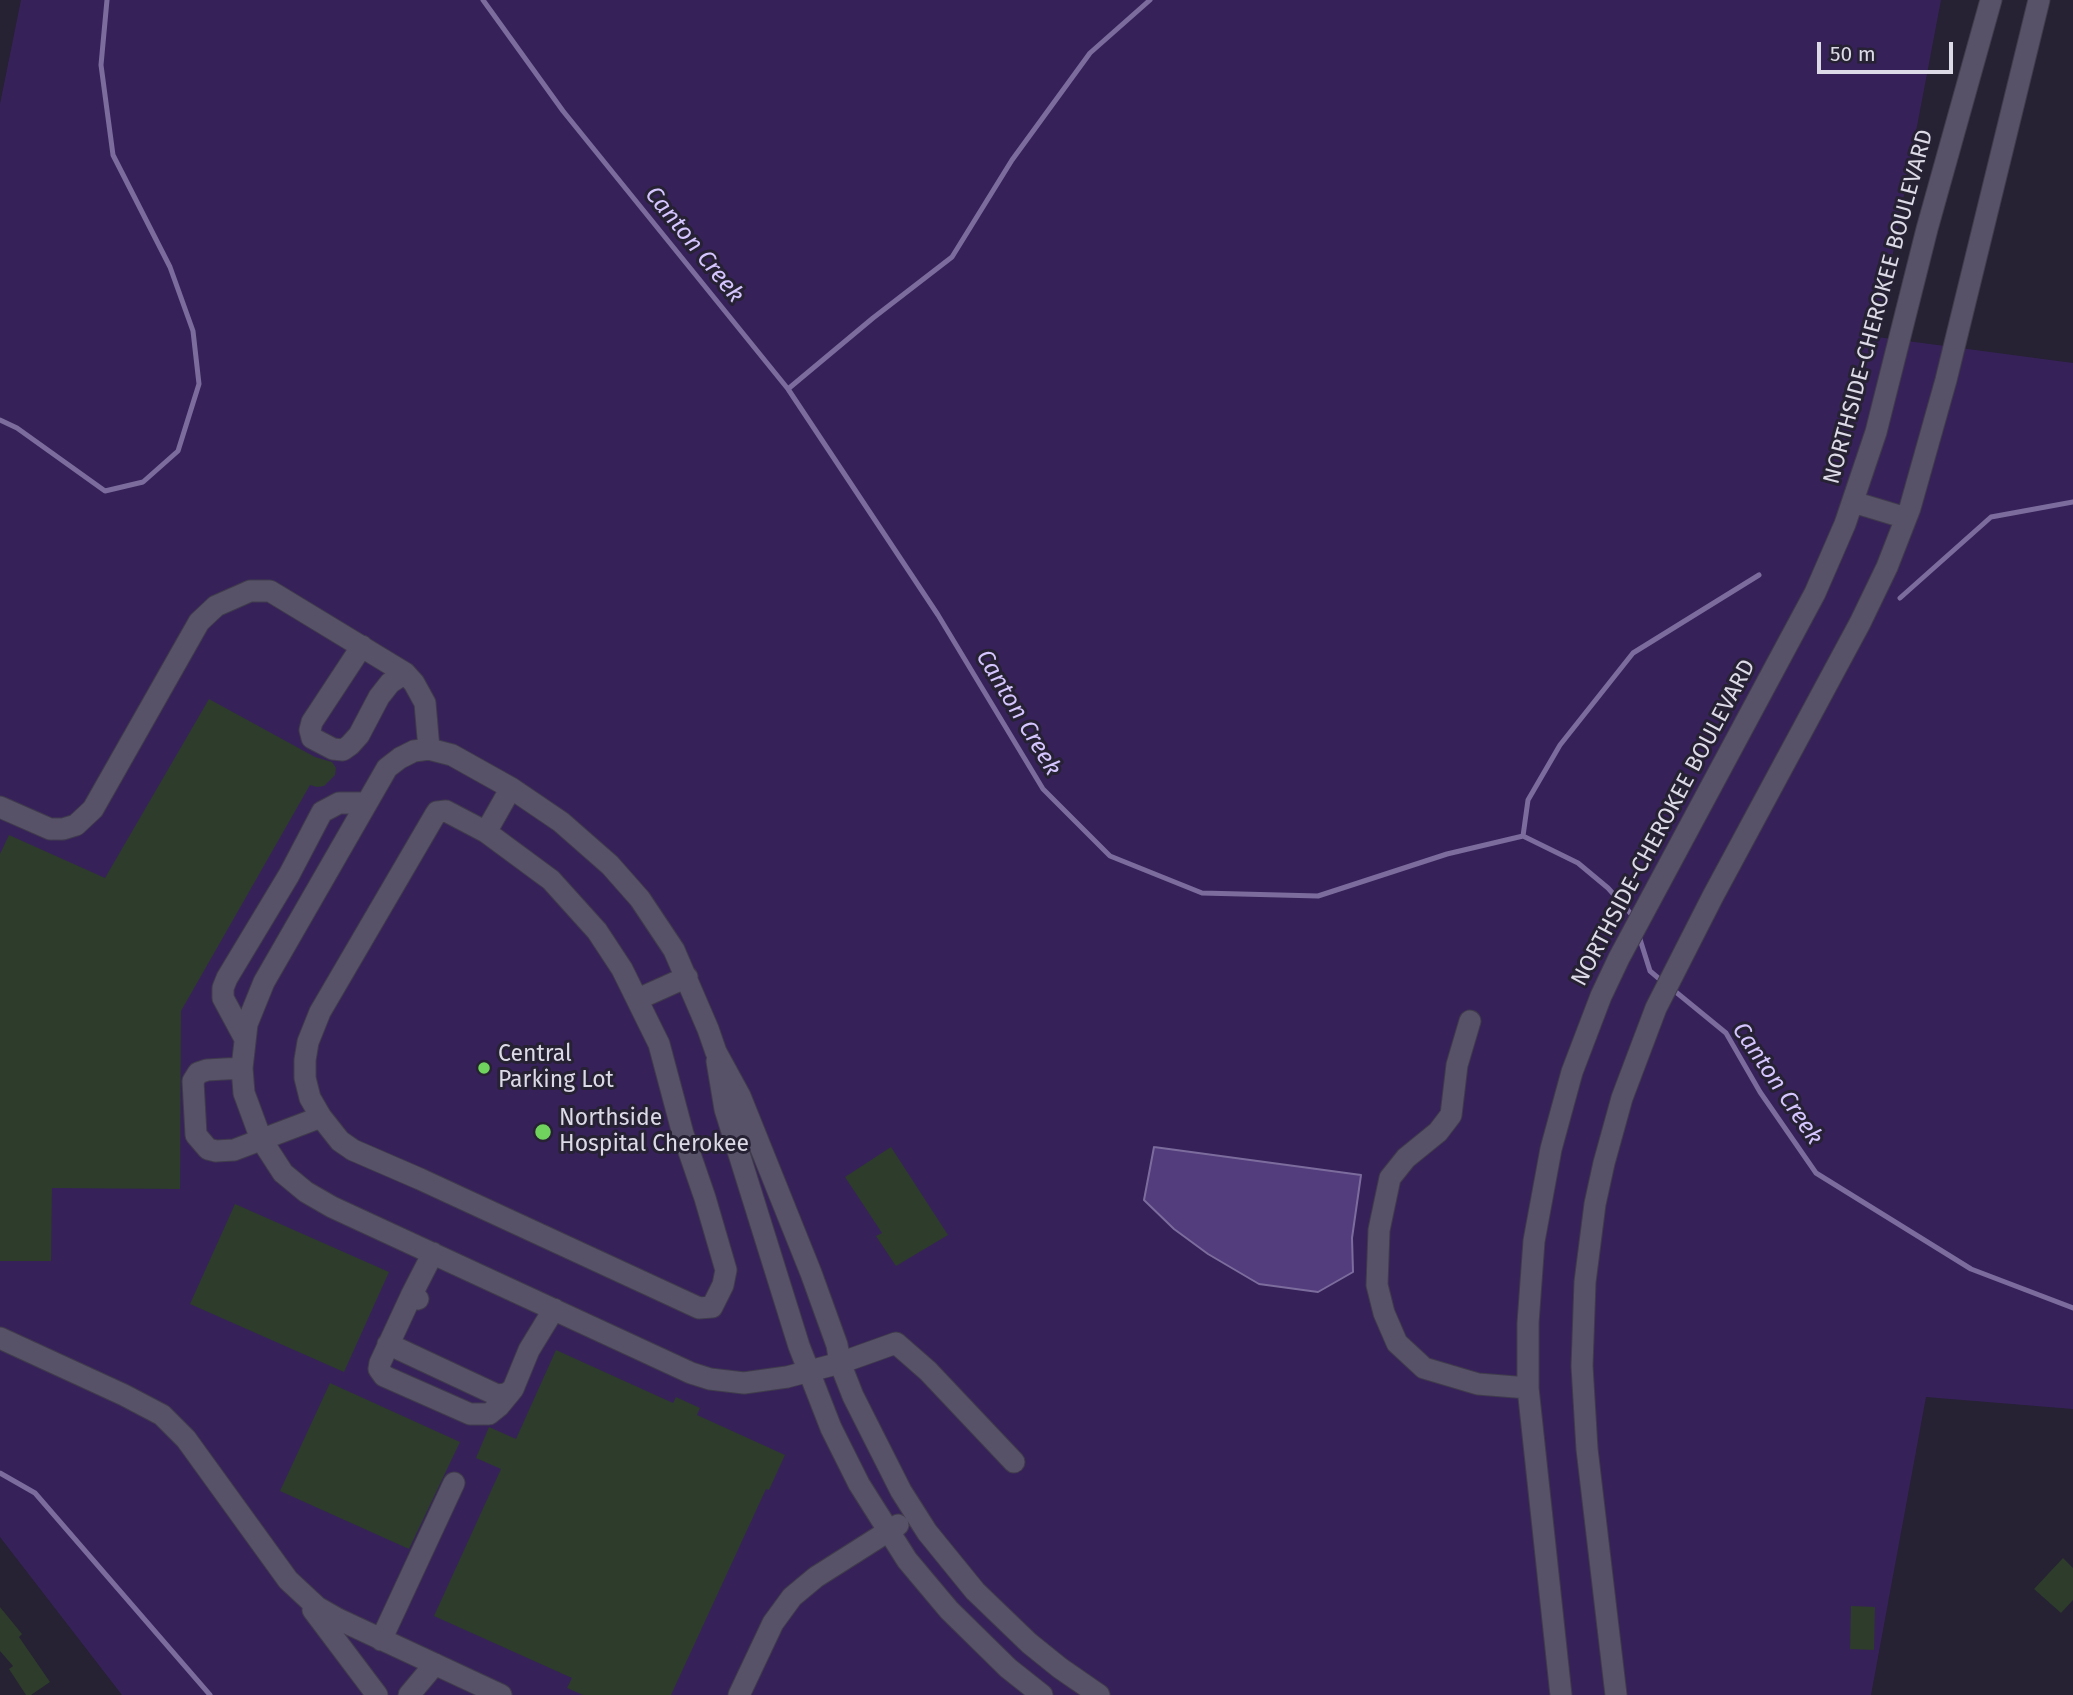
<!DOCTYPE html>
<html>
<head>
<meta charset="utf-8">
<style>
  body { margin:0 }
  #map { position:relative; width:2073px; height:1695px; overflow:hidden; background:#262133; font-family:"Fira Sans",sans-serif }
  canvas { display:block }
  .scale { position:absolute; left:1817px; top:42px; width:136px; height:32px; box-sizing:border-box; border:4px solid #dddae7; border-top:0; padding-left:9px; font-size:21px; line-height:24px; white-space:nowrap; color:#dddae7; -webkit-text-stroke:5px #262133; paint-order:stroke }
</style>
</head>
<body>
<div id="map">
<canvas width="2073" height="1695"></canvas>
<div class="scale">50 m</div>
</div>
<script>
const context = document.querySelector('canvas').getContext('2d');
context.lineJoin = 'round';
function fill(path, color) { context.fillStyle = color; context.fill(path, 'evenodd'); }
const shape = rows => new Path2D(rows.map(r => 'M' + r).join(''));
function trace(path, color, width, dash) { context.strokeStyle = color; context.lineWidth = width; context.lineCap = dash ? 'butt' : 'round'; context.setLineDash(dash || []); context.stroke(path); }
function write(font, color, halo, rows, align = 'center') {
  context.font = font + ' "Fira Sans",sans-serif'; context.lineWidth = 6; context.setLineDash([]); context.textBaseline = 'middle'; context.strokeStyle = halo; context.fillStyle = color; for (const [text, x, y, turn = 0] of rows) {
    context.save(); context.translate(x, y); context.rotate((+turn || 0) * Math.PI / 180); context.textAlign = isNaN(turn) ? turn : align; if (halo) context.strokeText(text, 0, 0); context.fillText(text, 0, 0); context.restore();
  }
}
const green = shape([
  [21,0,1941,0,1877,337,2073,363,2073,1409,1926,1397,1871,1695,122,1695,0,1537,0,104]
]);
const water = shape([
  [1154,1147,1361,1175,1352,1238,1353,1272,1318,1292,1259,1284,1208,1254,1174,1229,1144,1200,1154,1147]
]);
const stream = shape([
  [483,0,563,111,788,389,938,615,1043,789,1110,856,1202,893,1318,896,1447,854,1523,836,1578,863,1608,888,1632,915,1634,920],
  [788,389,873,318,952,257,1012,160,1090,53,1150,0],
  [0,420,17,428,105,491,143,482,178,451,199,384,193,331,170,267,113,155,101,65,107,0],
  [1900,598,1991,517,2073,502],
  [1523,836,1528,800,1560,745,1633,653,1759,575],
  [1639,936,1650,971,1663,982],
  [1671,988,1726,1033,1760,1092,1816,1173,1971,1269,2073,1308],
  [0,1473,35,1493,210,1695]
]);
const building = shape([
  [209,699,315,757,332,762,336,768,335,775,324,786,317,787,310,785,181,1011,180,1189,52,1188,51,1261,0,1261,0,854,9,835,105,878],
  [891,1147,948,1235,896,1266,876,1236,882,1233,845,1177],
  [235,1204,389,1272,344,1372,190,1304],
  [556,1350,673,1403,676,1397,700,1408,697,1415,785,1455,769,1490,766,1489,671,1695,583,1695,567,1688,572,1678,434,1616,501,1469,476,1458,489,1427,516,1439],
  [330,1383,460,1442,409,1549,280,1491],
  [2063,1558,2073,1568,2073,1600,2061,1613,2034,1589],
  [1851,1606,1875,1607,1874,1650,1850,1649],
  [0,1607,22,1634,19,1637,50,1682,31,1695,26,1695,9,1669,13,1666,0,1651]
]);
const minor = shape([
  [1853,502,1906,518],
  [362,646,312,722,310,730,312,738,333,749,343,750,350,745,359,735,379,697,390,683,405,673],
  [0,807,50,829,63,829,76,825,93,809,199,622,216,606,250,591,270,591,405,673,414,683,425,703,429,749],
  [486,832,446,811,437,812,435,815,320,1012,308,1042,305,1060,305,1078,310,1098,321,1117,340,1141,353,1150,420,1179,699,1308,712,1307,723,1285,726,1270,705,1198,683,1134,659,1044,622,969,597,931,551,880,486,832,511,788],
  [638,999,687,977],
  [1470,1021,1457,1065,1451,1115,1438,1132,1406,1158,1390,1178,1379,1230,1377,1285,1384,1313,1397,1343,1424,1368,1478,1384,1528,1388],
  [244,1037,223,998,223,988,227,978,289,875,322,812,339,803,367,803],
  [717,1061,725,1109,799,1346,831,1428,859,1484,907,1560,949,1610,1008,1668,1042,1695],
  [242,1068,207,1070,198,1073,193,1081,196,1135,208,1149,216,1151,234,1150,321,1117],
  [412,1294,380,1363,379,1369,384,1376,470,1414,489,1414,499,1406,513,1389],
  [418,1299,412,1294,433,1253],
  [0,1338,124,1395,162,1415,186,1439,288,1580,317,1607,338,1619,501,1695],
  [388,1344,497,1395,506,1394,513,1389,529,1350,554,1309],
  [1014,1462,928,1371,896,1343,840,1363,787,1377,744,1383,710,1379,691,1373,332,1207,306,1192,283,1173,261,1139,244,1093,242,1068,247,1024,264,982,387,768,400,758,414,751,429,749,452,755,511,788,561,822,610,865,640,899,674,950,708,1029,716,1052,740,1096,811,1273,837,1345,840,1363,853,1396,901,1491,927,1532,975,1591,1029,1643,1060,1668,1099,1695],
  [313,1610,377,1695],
  [381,1640,454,1483],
  [409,1695,435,1664],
  [739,1695,773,1623,792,1597,816,1577,898,1525],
  [1561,1695,1528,1388,1528,1323,1534,1241,1551,1149,1572,1072,1601,996,1619,958,1815,593,1845,524,1876,432,1927,229,1991,0],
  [1616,1695,1587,1449,1582,1366,1585,1282,1595,1204,1604,1163,1622,1098,1656,1008,1713,896,1860,623,1887,567,1910,508,1946,380,2039,0]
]);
const markers = [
  [484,1068,7,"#70d35e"],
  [543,1132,9,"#70d35e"]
];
const streetNames = [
  ["NORTHSIDE-CHEROKEE BOULEVARD",1879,307,-75],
  ["NORTHSIDE-CHEROKEE BOULEVARD",1664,823,-62]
];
const poiNames = [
  ["Central",498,1055],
  ["Parking Lot",498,1081],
  ["Northside",559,1119],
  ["Hospital Cherokee",559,1145]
];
const waterNames = [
  ["Canton Creek",694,245,51],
  ["Canton Creek",1018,713,59],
  ["Canton Creek",1777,1084,56]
];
fill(green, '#362259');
fill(water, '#533d7d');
trace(water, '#7c6c9d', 2);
trace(stream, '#7c6c9d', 5);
fill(building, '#2d3c2b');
trace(minor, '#403c4c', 23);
trace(minor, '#585268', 21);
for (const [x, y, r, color] of markers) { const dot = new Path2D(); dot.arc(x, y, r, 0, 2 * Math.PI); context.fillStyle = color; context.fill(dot); trace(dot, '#262133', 2.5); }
write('23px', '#dddae7', '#262133', streetNames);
write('23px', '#dddae7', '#262133', poiNames, 'left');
write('italic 24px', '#d5c5ff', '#262133', waterNames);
</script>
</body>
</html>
